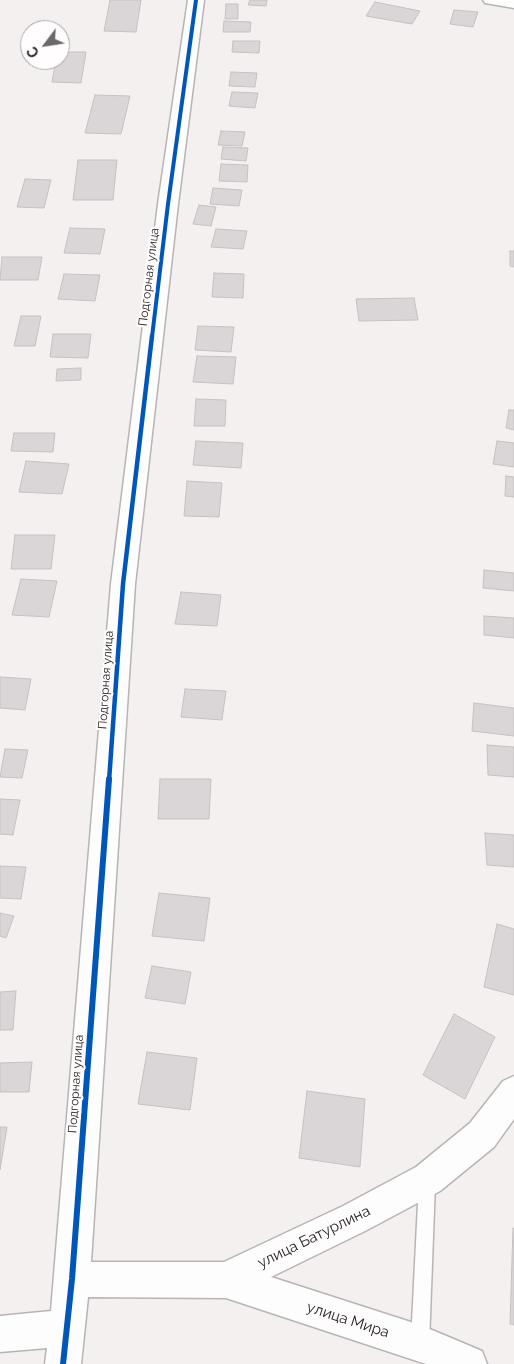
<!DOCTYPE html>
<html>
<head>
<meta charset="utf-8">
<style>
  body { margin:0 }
  #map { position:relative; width:514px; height:1364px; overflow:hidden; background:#f5f0f0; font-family:Raleway,sans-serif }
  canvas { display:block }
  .north { position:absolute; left:20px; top:20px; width:50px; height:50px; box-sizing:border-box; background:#fffdfd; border:1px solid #a7a5a5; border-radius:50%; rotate:239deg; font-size:14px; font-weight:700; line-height:20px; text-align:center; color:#242121 }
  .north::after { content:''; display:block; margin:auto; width:18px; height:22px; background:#6d6969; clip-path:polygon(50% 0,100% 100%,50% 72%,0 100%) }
</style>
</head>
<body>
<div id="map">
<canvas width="514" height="1364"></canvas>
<div class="north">С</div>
</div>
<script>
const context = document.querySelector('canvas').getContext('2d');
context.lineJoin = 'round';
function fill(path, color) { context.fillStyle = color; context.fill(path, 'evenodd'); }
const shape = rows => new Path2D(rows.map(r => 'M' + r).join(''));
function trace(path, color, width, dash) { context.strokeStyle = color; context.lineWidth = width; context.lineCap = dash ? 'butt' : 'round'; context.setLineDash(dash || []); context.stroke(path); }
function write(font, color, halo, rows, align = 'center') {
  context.font = font + ' Raleway,sans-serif'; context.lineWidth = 4.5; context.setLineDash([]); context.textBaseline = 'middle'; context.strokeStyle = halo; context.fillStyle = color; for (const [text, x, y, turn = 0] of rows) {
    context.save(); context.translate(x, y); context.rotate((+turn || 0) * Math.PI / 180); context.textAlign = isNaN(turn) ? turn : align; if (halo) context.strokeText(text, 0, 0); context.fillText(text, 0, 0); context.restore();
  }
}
const building = shape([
  [110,0,141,0,136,32,104,31,110,0],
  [250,0,267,0,266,6,248,5,250,0],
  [375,2,420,11,412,24,366,16,375,2],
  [226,4,238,4,238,19,225,19,226,4],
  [454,10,478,12,473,27,450,24,454,10],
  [224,21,251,22,250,32,223,32,224,21],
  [233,41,260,41,259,53,232,52,233,41],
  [60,52,86,52,81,83,52,82,56,60,60,60,60,52],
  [231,72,257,73,255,87,229,86,231,72],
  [232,92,258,93,255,108,229,106,232,92],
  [95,95,130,96,121,134,85,133,95,95],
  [221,131,245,132,242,146,218,145,221,131],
  [223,147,248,148,246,161,221,159,223,147],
  [78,160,117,160,113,200,73,200,78,160],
  [221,164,248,165,247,182,219,181,221,164],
  [25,179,51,180,44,208,17,207,25,179],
  [213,188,242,190,239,206,210,204,213,188],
  [199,205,216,207,211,226,193,224,199,205],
  [70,228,105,229,100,254,64,253,70,228],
  [216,229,247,231,243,249,211,247,216,229],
  [510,251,514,251,514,267,510,266,510,251],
  [2,257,42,257,38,280,0,280,2,257],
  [214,273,244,274,243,298,212,297,214,273],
  [64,274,100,275,95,301,58,299,64,274],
  [414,298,418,320,359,321,356,299,414,298],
  [21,316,41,316,35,346,14,346,21,316],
  [198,326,234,327,231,352,195,350,198,326],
  [53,334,91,334,88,358,50,357,53,334],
  [197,356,236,357,233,384,193,382,197,356],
  [81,368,81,380,56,381,57,369,81,368],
  [196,399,226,400,225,426,194,426,196,399],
  [509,410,514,410,514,430,506,428,509,410],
  [14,433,55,433,53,452,11,451,14,433],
  [196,441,243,443,241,468,193,465,196,441],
  [497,441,514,443,514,467,493,464,497,441],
  [26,461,69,464,62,494,19,492,26,461],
  [506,476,514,477,514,497,505,496,506,476],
  [187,481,222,483,219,517,184,516,187,481],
  [15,535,55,535,51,569,11,569,15,535],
  [484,570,514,573,514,591,483,588,484,570],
  [21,579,57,581,49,617,12,615,21,579],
  [181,592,221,595,217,626,175,624,181,592],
  [484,616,514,618,514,638,484,635,484,616],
  [0,677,31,679,25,710,0,708,0,677],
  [185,689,226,691,222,720,181,717,185,689],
  [474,703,514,708,514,736,472,731,474,703],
  [487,745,514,747,514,777,488,775,487,745],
  [5,749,28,750,22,778,0,777,5,749],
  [160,779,211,779,209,819,158,819,160,779],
  [0,799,20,800,13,835,0,834,0,799],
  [485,833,514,835,514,867,487,865,485,833],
  [0,866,26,867,21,899,0,898,0,866],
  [159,893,210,898,204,941,152,936,159,893],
  [0,913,14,916,6,938,0,936,0,913],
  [497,924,514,929,514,995,484,987,497,924],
  [152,966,191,972,185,1004,145,998,152,966],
  [16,991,13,1030,0,1030,0,992,16,991],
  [454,1014,495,1037,465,1099,423,1075,454,1014],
  [147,1052,197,1058,190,1110,138,1104,147,1052],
  [32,1062,29,1092,0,1092,0,1063,32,1062],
  [307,1091,365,1099,360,1167,299,1158,307,1091],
  [0,1127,7,1127,0,1170,0,1127],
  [513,1228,514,1229,514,1325,510,1324,513,1228]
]);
const service = shape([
  [427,1175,433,1177,435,1183,429,1343,426,1349,420,1352,414,1349,411,1343,419,1183,421,1177,427,1175]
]);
const minor = shape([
  [188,0,204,0,178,204,135,584,91,1262,224,1262,343,1206,416,1167,470,1123,503,1081,514,1076,514,1119,494,1147,440,1191,367,1230,271,1277,420,1325,482,1351,487,1364,426,1364,226,1298,88,1297,81,1364,45,1364,47,1348,0,1352,0,1316,51,1311,111,584,158,204,188,0],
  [483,0,514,0,514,8,485,3,483,0]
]);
const cyclewayFar2 = shape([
  [152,337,168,204,196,0]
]);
const cyclewayFar1 = shape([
  [109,781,123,584,152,336]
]);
const cycleway = shape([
  [63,1364,72,1279,109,779]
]);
const streetNames = [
  ["Подгорная улица",149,277,-83],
  ["Подгорная улица",106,680,-86],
  ["Подгорная улица",76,1084,-86]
];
const nearStreetnames = [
  ["улица Батурлина",314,1237,-26],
  ["улица Мира",348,1320,18]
];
fill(building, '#dad6d7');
trace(building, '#c5c1c2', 1);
trace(service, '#b8b4b4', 3);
trace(minor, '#b8b4b4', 3);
fill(service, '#fefdfd');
fill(minor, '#fefdfd');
trace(cyclewayFar2, '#0057b8', 4);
trace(cyclewayFar1, '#0057b8', 4.5);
trace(cycleway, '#0057b8', 6);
write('12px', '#242121', '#fffdfd', streetNames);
write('15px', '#242121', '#fffdfd', nearStreetnames);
</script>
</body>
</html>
